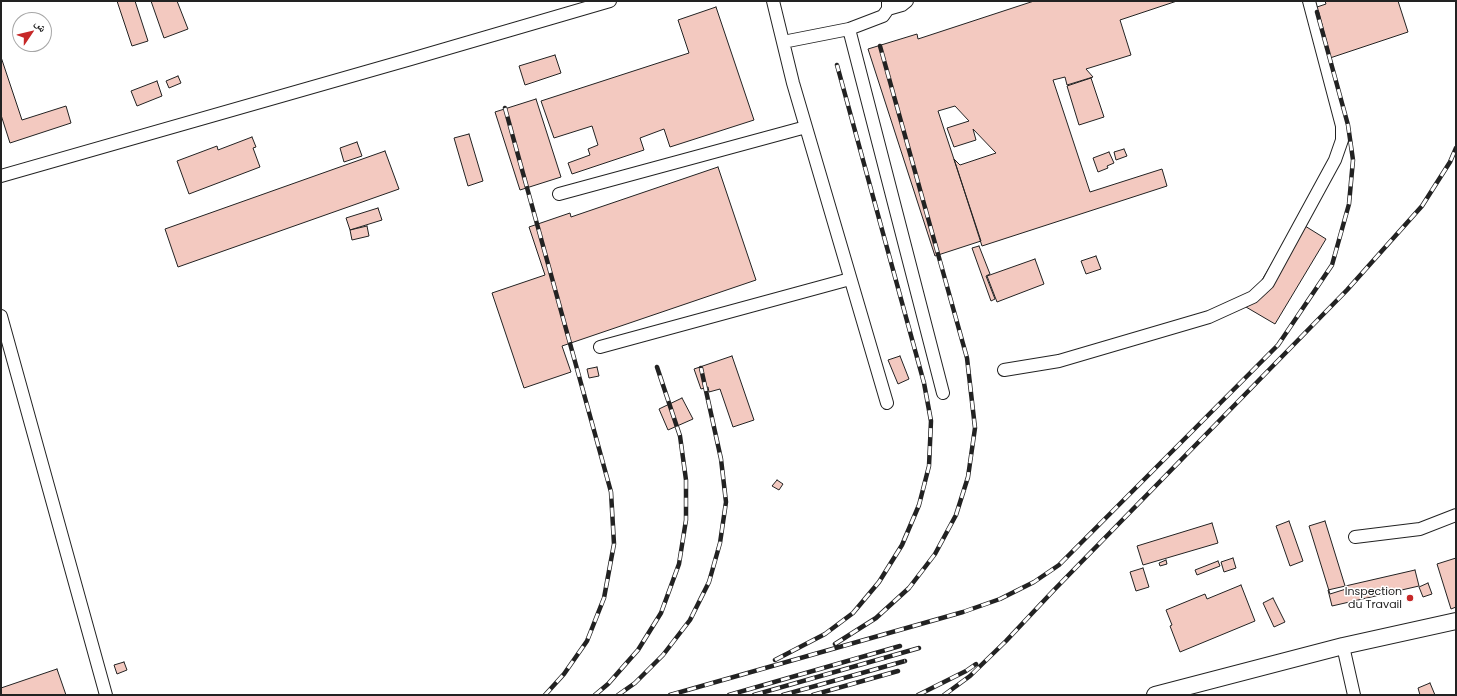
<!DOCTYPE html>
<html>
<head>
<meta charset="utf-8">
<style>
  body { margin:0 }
  #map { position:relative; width:1457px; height:696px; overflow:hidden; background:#fff; font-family:Poppins,"Noto Naskh Arabic",sans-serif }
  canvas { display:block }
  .frame { position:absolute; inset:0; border:2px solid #222; pointer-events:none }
  .north { position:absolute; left:12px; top:12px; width:40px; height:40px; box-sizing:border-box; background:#fff; border:1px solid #a7a7a7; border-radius:50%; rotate:55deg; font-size:11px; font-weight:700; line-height:16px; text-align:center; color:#222 }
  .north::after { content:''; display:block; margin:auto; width:14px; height:18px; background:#c62828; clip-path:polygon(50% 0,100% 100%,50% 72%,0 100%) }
</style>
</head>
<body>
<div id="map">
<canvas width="1457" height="696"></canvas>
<div class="frame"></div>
<div class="north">ش</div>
</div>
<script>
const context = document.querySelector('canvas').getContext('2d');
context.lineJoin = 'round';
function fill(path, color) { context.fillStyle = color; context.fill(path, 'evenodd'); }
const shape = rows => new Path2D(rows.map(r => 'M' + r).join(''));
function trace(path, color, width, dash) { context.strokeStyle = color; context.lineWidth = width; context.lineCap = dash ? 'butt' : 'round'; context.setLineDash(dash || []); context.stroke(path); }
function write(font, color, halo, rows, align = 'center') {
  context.font = font + ' Poppins,sans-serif'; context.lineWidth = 3; context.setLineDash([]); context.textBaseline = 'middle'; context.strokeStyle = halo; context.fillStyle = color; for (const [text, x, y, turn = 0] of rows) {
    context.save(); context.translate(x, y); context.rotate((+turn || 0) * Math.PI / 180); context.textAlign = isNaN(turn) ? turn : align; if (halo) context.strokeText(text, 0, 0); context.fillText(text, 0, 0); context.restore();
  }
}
const building = shape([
  [117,1,135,1,148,41,132,46,117,1],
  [151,1,177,1,188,29,164,38,151,1],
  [1034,1,1177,1,1120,20,1131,55,1086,69,1093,77,1067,85,1065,77,1053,80,1090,192,1162,169,1167,186,982,246,954,159,960,165,996,153,973,129,976,140,954,147,947,128,969,121,955,106,938,111,981,241,935,256,868,49,917,34,918,39,1034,1],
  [1325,1,1398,1,1408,32,1324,60,1308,10,1326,4,1325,1],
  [716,7,754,120,670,147,664,129,640,138,644,150,572,174,568,163,590,155,588,149,598,145,592,126,554,138,541,101,689,53,678,20,716,7],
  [555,55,561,73,525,85,519,66,555,55],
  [1,57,22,120,66,106,71,123,10,143,1,115,1,57],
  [178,76,181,83,169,88,166,81,178,76],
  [1091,78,1104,117,1079,125,1067,86,1091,78],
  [157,81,162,96,137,106,131,91,157,81],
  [536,99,561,177,520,190,495,112,536,99],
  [469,134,483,181,468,186,454,138,469,134],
  [252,137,256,147,253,148,260,167,189,194,177,161,217,146,218,150,252,137],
  [357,142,362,156,344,162,340,148,357,142],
  [1124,149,1127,156,1116,160,1114,152,1124,149],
  [385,151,399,189,178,267,165,229,385,151],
  [1109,152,1114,163,1107,166,1108,168,1098,172,1093,158,1109,152],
  [718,167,756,280,562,346,571,372,524,388,492,293,545,275,529,227,570,213,571,217,718,167],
  [378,208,382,220,350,230,346,218,378,208],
  [1297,221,1326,239,1275,324,1246,307,1297,221],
  [367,226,369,236,352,240,350,230,367,226],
  [979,246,990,274,986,276,995,299,991,301,972,248,979,246],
  [1096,256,1101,269,1086,274,1081,261,1096,256],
  [1035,259,1044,284,997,302,987,276,1035,259],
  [732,356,754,420,733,427,720,389,709,392,708,387,701,389,694,369,732,356],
  [900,356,909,379,898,384,888,360,900,356],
  [597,367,599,376,589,378,587,369,597,367],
  [682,398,693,419,668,430,659,409,682,398],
  [777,480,783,484,779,490,772,486,777,480],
  [1289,521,1303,561,1290,566,1276,526,1289,521],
  [1325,521,1346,589,1330,594,1309,526,1325,521],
  [1212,523,1218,543,1143,565,1137,546,1212,523],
  [1233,558,1236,568,1224,572,1221,562,1233,558],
  [1456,558,1456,607,1451,609,1437,564,1456,558],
  [1166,560,1167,564,1160,566,1159,563,1166,560],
  [1218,561,1220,566,1197,575,1195,570,1218,561],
  [1143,568,1149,587,1136,591,1130,572,1143,568],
  [1415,570,1419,586,1332,606,1328,590,1415,570],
  [1428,583,1432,594,1423,597,1419,587,1428,583],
  [1241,585,1255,621,1180,652,1170,626,1172,625,1166,610,1205,594,1207,599,1241,585],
  [1273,598,1285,622,1274,627,1263,603,1273,598],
  [124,662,127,670,117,674,114,665,124,662],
  [57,669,66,695,1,695,1,688,57,669],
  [1430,683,1435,695,1420,695,1418,688,1430,683]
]);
const minor = shape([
  [773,1,793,83,887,403],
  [888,9,902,5,907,1],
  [849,29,943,393],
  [783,42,849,29,883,16,888,9,888,1],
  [1,176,411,59,610,1],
  [559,194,806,127],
  [1,316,106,695],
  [600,347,850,279],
  [1004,370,1059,361,1209,317,1253,297,1268,283,1335,160,1342,140,1342,126,1309,1],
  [1355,537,1420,529,1456,515],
  [1343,646,1354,695]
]);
const major = shape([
  [1155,695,1343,646,1456,621]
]);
const rail = shape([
  [505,108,611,492,614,544,604,598,587,641,564,674,545,695],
  [835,644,876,618,909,588,935,554,956,515,968,477,975,428,967,358,880,46],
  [775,660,825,634,853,613,879,582,902,545,919,505,929,466,931,421,924,383,837,65],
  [595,695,608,684,638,650,661,613,679,564,686,520,686,480,680,436,657,367],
  [618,695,635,683,663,655,690,620,709,582,720,543,726,502,721,459,701,368],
  [670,695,963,612,1000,599,1034,582,1059,565,1278,345,1332,265,1349,204,1353,160,1348,125,1317,12],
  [729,695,900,646],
  [754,695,919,648],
  [783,695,905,661],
  [813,695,898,671],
  [918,695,966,671,976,664],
  [944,695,970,676,1006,641,1054,590,1347,290,1422,206,1450,162,1456,148]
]);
const markers = [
  [1410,598,4,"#c62828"]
];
const poiNames = [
  ["Inspection",1402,592],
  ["du Travail",1402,605]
];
fill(building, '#f3c9c0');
trace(building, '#222', 1);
trace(minor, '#222', 14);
trace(major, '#222', 18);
trace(minor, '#fff', 12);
trace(major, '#fff', 16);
trace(rail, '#222', 4.5);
trace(rail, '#fff', 3, [9]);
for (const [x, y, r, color] of markers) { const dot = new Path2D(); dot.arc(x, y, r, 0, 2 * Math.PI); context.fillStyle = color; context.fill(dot); trace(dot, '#fff', 1.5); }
write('11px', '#222', '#fff', poiNames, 'right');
</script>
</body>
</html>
